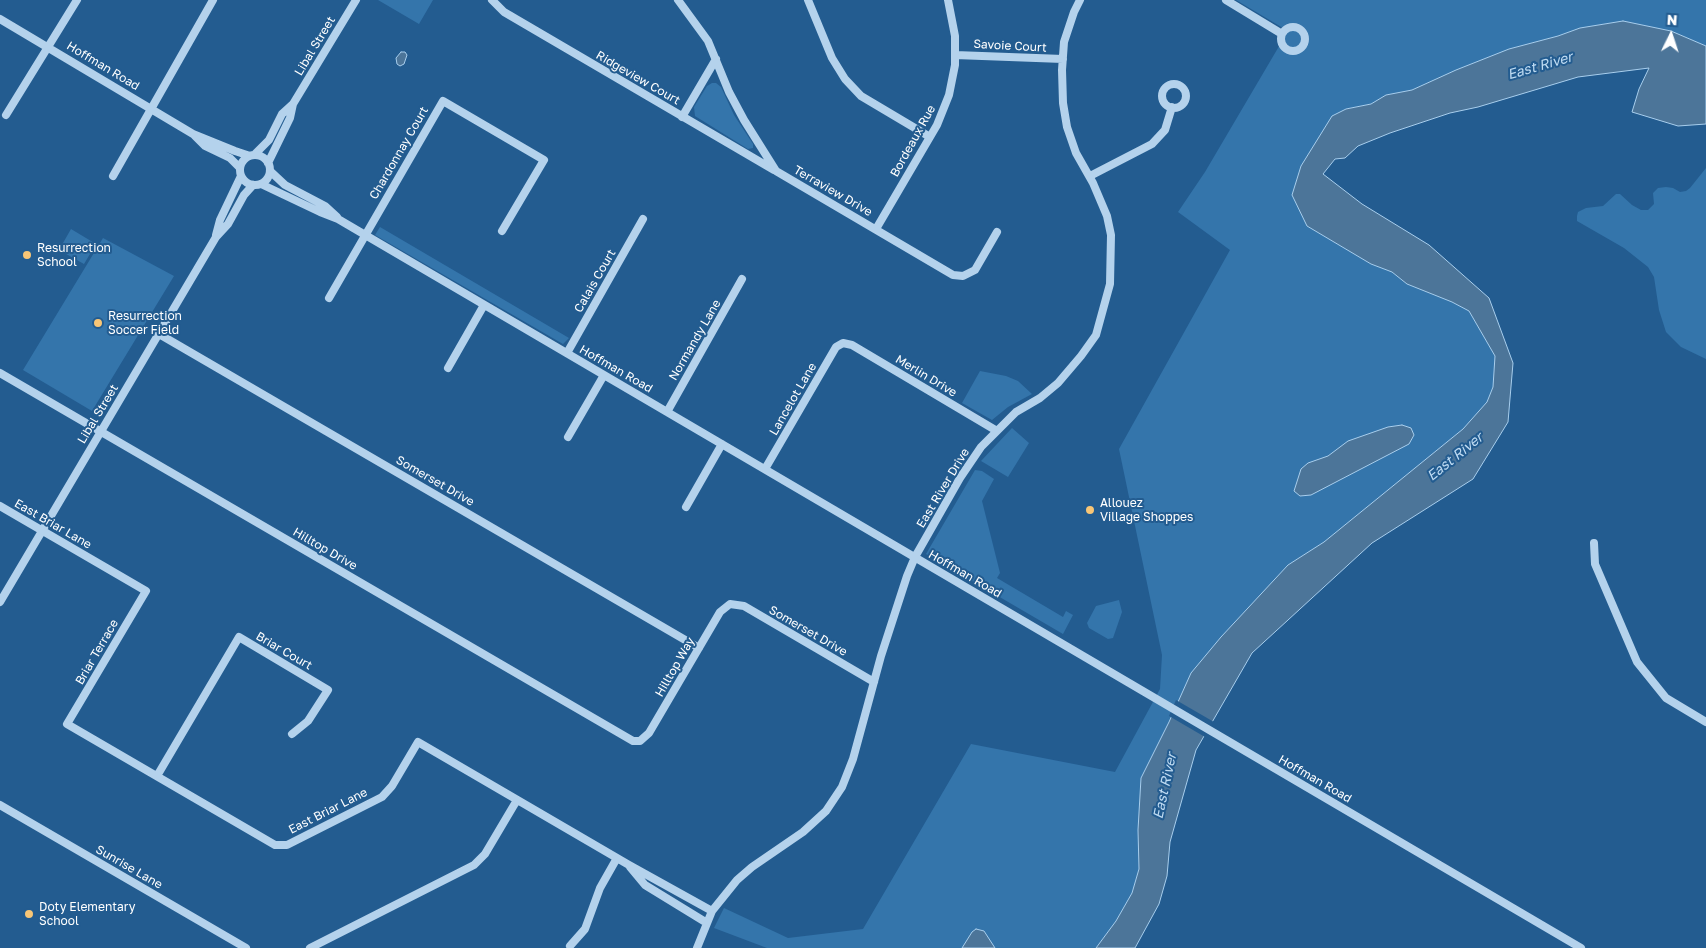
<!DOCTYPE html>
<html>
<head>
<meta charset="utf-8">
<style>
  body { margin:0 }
  #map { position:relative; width:1706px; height:948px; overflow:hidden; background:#235c90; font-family:"Golos Text",sans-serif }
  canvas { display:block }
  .north { position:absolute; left:1646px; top:10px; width:50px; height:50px; -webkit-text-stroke:4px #235c90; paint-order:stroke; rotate:4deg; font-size:14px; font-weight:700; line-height:20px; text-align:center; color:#fff }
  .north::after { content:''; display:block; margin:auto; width:18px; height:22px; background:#fff; clip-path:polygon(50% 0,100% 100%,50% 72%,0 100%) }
</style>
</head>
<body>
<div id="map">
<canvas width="1706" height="948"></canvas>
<div class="north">N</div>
</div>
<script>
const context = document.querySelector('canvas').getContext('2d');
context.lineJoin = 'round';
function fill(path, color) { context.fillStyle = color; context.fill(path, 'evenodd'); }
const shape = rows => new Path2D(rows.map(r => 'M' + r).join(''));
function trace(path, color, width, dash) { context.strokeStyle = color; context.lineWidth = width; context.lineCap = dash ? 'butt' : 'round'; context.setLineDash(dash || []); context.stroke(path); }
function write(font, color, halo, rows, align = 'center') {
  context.font = font + ' "Golos Text",sans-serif'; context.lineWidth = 4; context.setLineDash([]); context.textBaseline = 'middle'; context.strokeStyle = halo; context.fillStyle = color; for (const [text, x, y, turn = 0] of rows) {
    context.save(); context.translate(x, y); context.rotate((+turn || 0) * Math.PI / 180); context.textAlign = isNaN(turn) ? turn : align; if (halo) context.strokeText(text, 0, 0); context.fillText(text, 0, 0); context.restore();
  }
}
const green = shape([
  [378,0,433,0,419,24],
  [1236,0,1706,0,1706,46,1671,31,1623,21,1580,28,1558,36,1509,49,1456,70,1412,90,1386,95,1371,104,1346,109,1332,116,1321,136,1307,226,1371,264,1392,272,1407,284,1452,302,1469,311,1495,356,1493,387,1487,402,1463,429,1324,542,1288,565,1221,637,1191,673,1169,722,1141,778,1138,830,1139,869,1132,893,1116,921,1096,948,767,948,714,928,724,908,788,938,863,929,971,744,1115,772,1160,689,1162,655,1119,449,1230,250,1178,212,1205,172,1288,31],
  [712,83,716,83,721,87,734,115,753,144,753,148,748,149,695,116,694,107,707,86],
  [1706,168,1706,359,1681,347,1666,332,1659,310,1654,277,1648,267,1624,248,1577,221,1577,216,1578,212,1586,208,1603,206,1616,194,1620,194,1632,205,1641,210,1648,210,1654,204,1653,193,1658,188,1666,187,1673,188,1680,192,1686,191,1690,188],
  [380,227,569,338,563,344,375,235],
  [71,229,96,244,84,264,59,250],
  [103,238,174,276,92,411,23,370],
  [980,371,1006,376,1018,381,1032,394,1008,407,992,420,962,403],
  [1012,428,1029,443,1008,477,981,461],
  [975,470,982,471,994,479,982,501,1000,573,997,578,1063,617,1066,611,1073,615,1063,634,926,554],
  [1119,600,1122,612,1113,638,1108,639,1089,628,1087,623,1096,606]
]);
const water = shape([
  [1623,21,1671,31,1706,46,1706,124,1678,126,1632,112,1639,89,1649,68,1578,77,1478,107,1450,113,1390,133,1358,146,1345,158,1335,159,1323,174,1362,204,1429,245,1489,298,1513,363,1508,422,1473,479,1372,543,1252,653,1196,750,1170,842,1167,876,1159,904,1135,948,1096,948,1116,921,1132,893,1139,869,1138,830,1141,778,1169,722,1191,673,1221,637,1288,565,1324,542,1463,429,1487,402,1493,387,1495,356,1469,311,1452,302,1407,284,1392,272,1371,264,1307,226,1292,195,1301,166,1332,116,1346,109,1371,104,1386,95,1412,90,1456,70,1509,49,1558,36,1580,28,1623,21],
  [401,52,405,52,407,55,404,64,400,66,397,64,396,58,401,52],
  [1402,425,1411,428,1414,435,1409,444,1311,495,1300,496,1294,491,1301,469,1308,463,1328,456,1348,441,1388,427,1402,425],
  [976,929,984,931,995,948,962,948,972,932,976,929]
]);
const pier = shape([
  [1176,700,1214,722,1205,737,1169,716]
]);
const minor = shape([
  [492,0,504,12,774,170],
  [678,0,708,41,729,92,744,120,776,171,953,275,963,276,975,270,997,232],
  [808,0,832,58,845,79,861,96,930,137],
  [1226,0,1282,34],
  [0,19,193,134,235,151,250,156],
  '1281 39a12 12 0 1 1 24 0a12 12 0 1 1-24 0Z',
  [955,55,1063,59],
  '1162 96a12 12 0 1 1 24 0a12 12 0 1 1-24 0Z',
  [6,115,77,0],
  [682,117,716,59],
  [195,136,205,146,230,158,240,168],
  '240 170a15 15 0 1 1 30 0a15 15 0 1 1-30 0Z',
  [254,155,269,140,282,114,293,104],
  [268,163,290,118,293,104,356,0],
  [270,171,285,185,325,206,337,217],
  [113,176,213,0],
  [1090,176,1152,144,1165,130,1172,107],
  [261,184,320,212,338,219,1581,948],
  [876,229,937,125,949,95,955,65,955,36,948,0],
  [216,235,220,220,241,176],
  [329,298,443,101,544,160,502,231],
  [159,334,699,648],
  [567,353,643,219],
  [448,368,484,305],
  [0,373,633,741,640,741,649,733,720,612,730,604,744,606,874,682],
  [667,412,742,279],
  [568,437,604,375],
  [765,469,836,347,843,343,852,345,997,431],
  [0,506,146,591,67,724,275,845,287,845,382,797,392,786,418,742,629,865,712,911],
  [686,507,722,444],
  [1594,543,1595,564,1637,662,1666,698,1706,722],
  [0,602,216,237,228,224,244,195,253,185],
  [157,776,239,637,328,690,308,721,292,734],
  [0,805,246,948],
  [630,867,645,885,707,923],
  [570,946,585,929,600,888,617,858],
  [310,948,474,865,485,854,517,800],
  [697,948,712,911,737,880,752,867,803,832,826,811,842,787,853,759,881,656,907,576,915,557,960,478,981,447,1016,412,1040,398,1058,383,1081,356,1096,335,1110,284,1111,235,1107,216,1093,183,1076,153,1067,127,1063,103,1062,70,1064,42,1074,12,1080,0]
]);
const markers = [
  [27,255,5,"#f8c676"],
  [98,323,5,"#f8c676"],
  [1090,510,5,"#f8c676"],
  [29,914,5,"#f8c676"]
];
const streetNames = [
  ["Libal Street",315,46,-59],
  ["Savoie Court",1010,46,3],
  ["Hoffman Road",103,66,31],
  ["Ridgeview Court",638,78,30],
  ["Bordeaux Rue",913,141,-61],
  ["Chardonnay Court",399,153,-60],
  ["Terraview Drive",833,191,30],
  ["Calais Court",595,281,-60],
  ["Normandy Lane",695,340,-60],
  ["Hoffman Road",616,369,30],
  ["Merlin Drive",926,376,31],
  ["Lancelot Lane",793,399,-60],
  ["Libal Street",98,414,-59],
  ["Somerset Drive",435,481,30],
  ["East River Drive",943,488,-59],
  ["East Briar Lane",53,524,30],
  ["Hilltop Drive",325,549,30],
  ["Hoffman Road",965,574,30],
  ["Somerset Drive",808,631,30],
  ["Briar Court",284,651,30],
  ["Briar Terrace",97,652,-60],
  ["Hilltop Way",675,667,-60],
  ["Hoffman Road",1315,779,30],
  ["East Briar Lane",328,811,-27],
  ["Sunrise Lane",129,867,30]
];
const poiNames = [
  ["Resurrection",37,248],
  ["School",37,262],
  ["Resurrection",108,316],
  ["Soccer Field",108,330],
  ["Allouez",1100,503],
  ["Village Shoppes",1100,517],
  ["Doty Elementary",39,907],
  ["School",39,921]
];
const waterNames = [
  ["East River",1540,66,-16],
  ["East River",1455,457,-39],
  ["East River",1165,786,-78]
];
fill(green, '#3475ab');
fill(water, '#4c7599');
trace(water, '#a8ceed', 1);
fill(pier, '#235c90');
trace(minor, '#b4d2ec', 8);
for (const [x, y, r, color] of markers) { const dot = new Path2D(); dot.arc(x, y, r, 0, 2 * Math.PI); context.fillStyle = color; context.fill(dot); trace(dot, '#235c90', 2); }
write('12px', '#fff', '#235c90', streetNames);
write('12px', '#fff', '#235c90', poiNames, 'left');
write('italic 14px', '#c0dcf3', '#235c90', waterNames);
</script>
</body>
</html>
